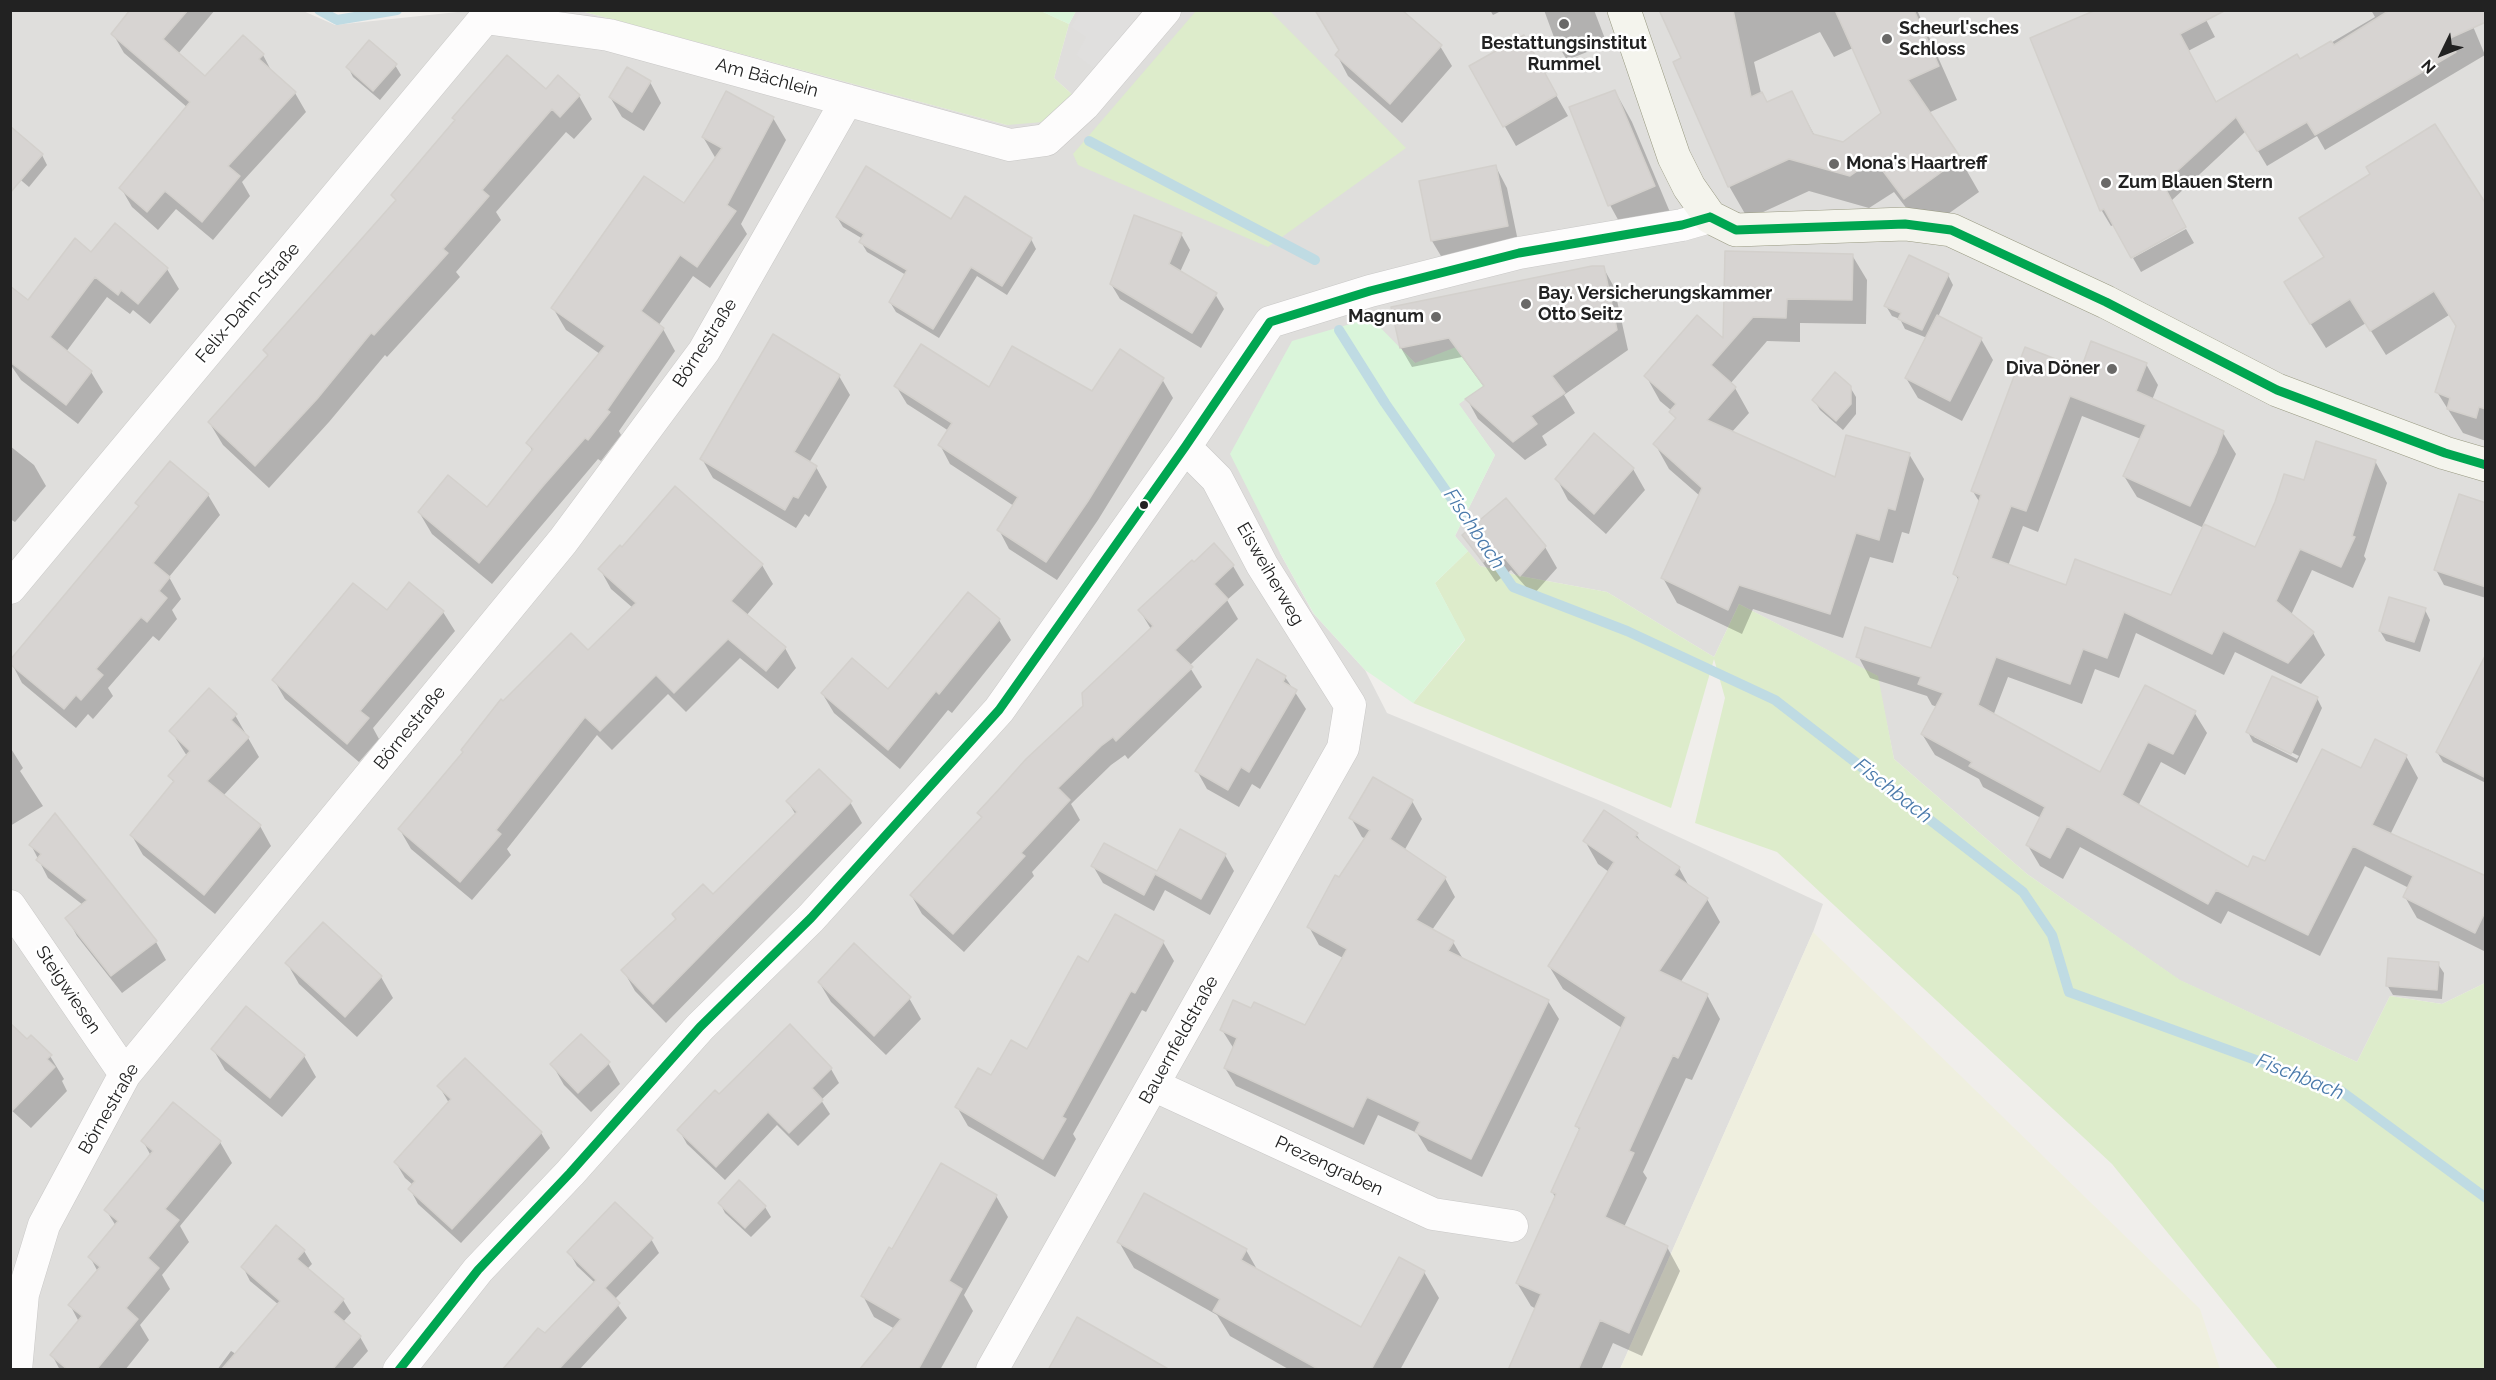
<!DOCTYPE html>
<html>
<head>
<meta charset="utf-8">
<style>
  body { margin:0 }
  #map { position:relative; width:2496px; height:1380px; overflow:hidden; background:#f0eeeb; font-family:Raleway,sans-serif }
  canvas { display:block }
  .frame { position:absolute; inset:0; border:12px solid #222; pointer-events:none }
  .north { position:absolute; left:2412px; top:24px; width:60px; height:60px; -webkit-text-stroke:4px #fff; paint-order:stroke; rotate:227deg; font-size:16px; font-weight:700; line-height:24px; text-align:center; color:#222 }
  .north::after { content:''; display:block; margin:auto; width:21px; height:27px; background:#222; clip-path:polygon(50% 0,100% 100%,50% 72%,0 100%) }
</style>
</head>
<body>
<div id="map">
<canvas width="2496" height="1380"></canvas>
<div class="frame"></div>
<div class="north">N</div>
</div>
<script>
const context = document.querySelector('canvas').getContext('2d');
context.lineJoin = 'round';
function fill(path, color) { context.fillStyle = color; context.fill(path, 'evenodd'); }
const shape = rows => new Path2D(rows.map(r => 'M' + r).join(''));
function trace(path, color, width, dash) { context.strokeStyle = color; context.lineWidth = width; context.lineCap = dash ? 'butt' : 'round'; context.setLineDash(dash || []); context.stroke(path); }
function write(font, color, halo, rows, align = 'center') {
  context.font = font + ' Raleway,sans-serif'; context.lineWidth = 5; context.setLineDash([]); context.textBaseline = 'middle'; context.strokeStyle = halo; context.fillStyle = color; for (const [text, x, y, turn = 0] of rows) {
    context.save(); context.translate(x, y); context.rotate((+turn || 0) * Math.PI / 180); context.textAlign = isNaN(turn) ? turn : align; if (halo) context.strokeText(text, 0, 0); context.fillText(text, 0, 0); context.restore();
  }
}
const residential = shape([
  [301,10,335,25,467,11,581,11,1007,125,1075,97,1054,78,1069,24,1076,11,2485,11,2485,983,2442,1004,2390,996,2357,1062,2179,980,2027,874,1894,759,1877,676,1739,604,1714,657,1607,592,1520,576,1480,566,1455,536,1495,455,1458,404,1483,386,1415,363,1400,348,1280,553,1313,613,1365,670,1387,713,1608,804,1823,904,1813,932,1620,1369,11,1369,10,11]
]);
const farmland = shape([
  [1813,932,2200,1309,2220,1369,1620,1369]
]);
const grass = shape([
  [581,11,1041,11,1069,24,1054,78,1075,97,1043,122,1007,125],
  [1196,11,1270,11,1406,148,1268,247,1078,165,1073,154],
  [1468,551,1480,566,1520,576,1607,592,1714,657,1739,604,1878,676,1894,759,2027,874,2180,980,2357,1062,2390,996,2442,1004,2485,983,2485,1369,2278,1369,2112,1164,1777,852,1695,823,1725,698,1714,659,1671,808,1413,703,1465,640,1435,583]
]);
const park = shape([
  [1041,11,1076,11,1069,24],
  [1371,318,1415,363,1456,347,1484,386,1459,404,1495,455,1455,536,1468,551,1435,583,1465,639,1413,703,1365,670,1314,614,1280,553,1230,454,1292,341]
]);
const parking = shape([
  [1081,11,1142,11,1095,69,1076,55,1086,37,1071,27]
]);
const shadow = shape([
  [133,10,215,10,178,54,205,78,263,55,273,74,295,93,306,112,242,182,250,196,213,240,176,209,158,230,132,207,121,188,188,108,124,53,113,34],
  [1490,10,1503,10,1493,15],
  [1544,10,1594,10,1607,44,1567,60,1555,40],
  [1661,10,1917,10,1957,100,1928,113,1960,159,1979,192,1924,231,1894,192,1869,208,1809,191,1748,219,1729,186,1683,59],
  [1820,32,1834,57,1853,48,1883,114,1843,143,1815,136,1791,93,1767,103,1761,93,1754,62],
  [2201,10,2215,37,2188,51,2216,104,2300,61,2375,17,2371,10,2486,10,2472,24,2485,55,2325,150,2317,136,2267,166,2246,131,2171,201,2111,226,2102,211,2032,39],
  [1523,37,1568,116,1516,146,1471,67],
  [1440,46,1452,66,1402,123,1348,76,1337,55,1341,51],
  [395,65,401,75,380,100,353,77,348,67],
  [650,82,661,103,644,131,622,117,610,97],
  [546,91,579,96,592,119,574,139,566,132,496,212,501,220,456,272,460,277,387,357,385,355,329,422,269,488,223,445,209,422,268,357,265,350,397,202,393,195],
  [1615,91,1632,122,1672,217,1627,236,1610,205],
  [773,118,786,140,741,224,747,234,710,288,693,276,658,326,663,329,675,351,619,431,621,435,601,461,598,459,492,584,432,534,419,512,487,510,533,452,528,443,600,354,566,330,553,308,684,205,716,159,703,137],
  [42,155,47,165,29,187,10,171],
  [1496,167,1507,188,1519,246,1444,261,1432,241,1421,182],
  [2486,206,2486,441,2463,433,2437,392,2457,327,2449,315,2386,355,2366,323,2326,348,2300,307],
  [837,217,1031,239,1036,249,1007,295,977,276,939,338,896,312,890,302,906,275,867,252,861,242,863,239,843,227],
  [2186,229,2194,243,2141,272,2133,258],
  [1181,234,1190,250,1180,272,1215,294,1224,309,1201,348,1120,299,1111,284],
  [1726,252,1852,255,1867,280,1866,324,1800,323,1800,342,1767,341,1730,384,1735,388,1749,413,1731,433,1836,480,1909,454,1924,479,1909,534,1902,532,1893,563,1870,557,1843,638,1753,609,1742,634,1677,603,1663,578,1700,496,1669,469,1655,444,1676,420,1672,411,1660,401,1646,376,1725,341],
  [91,254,167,269,179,289,150,324,133,310,130,314,107,297,66,352,91,372,103,392,78,424,21,380,10,364,10,307,28,302],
  [1603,267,1614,287,1628,350,1564,395,1575,413,1542,436,1547,445,1525,460,1478,419,1467,399,1484,387,1462,357,1412,367,1401,348],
  [1948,275,1953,285,1938,317,1981,339,1993,360,1962,421,1918,398,1906,378,1927,338,1905,329,1900,319,1892,316,1886,306],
  [2146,364,2158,385,2152,400,2223,433,2236,454,2203,525,2256,549,2305,482,2375,461,2387,483,2364,556,2366,559,2353,588,2312,570,2291,615,2313,633,2325,655,2301,684,2235,652,2224,675,2136,633,2119,678,2095,669,2082,704,2008,677,1993,716,2101,774,2145,687,2194,712,2207,733,2185,775,2161,762,2138,806,2249,869,2266,863,2361,770,2406,756,2418,778,2390,835,2426,852,2427,849,2486,877,2486,952,2417,918,2405,897,2409,888,2365,866,2320,956,2228,911,2221,924,2080,847,2063,879,2040,866,2027,844,2041,818,1983,787,1979,779,1935,755,1922,734,1937,707,1932,705,1927,696,1870,678,1858,656,1932,650,1959,581,1955,574,1980,503,1972,490,2082,370],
  [2082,416,2141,439,2124,476,2137,497,2204,528,2172,597,2067,587,2008,566,2023,526,2038,532],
  [839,376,850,395,809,463,816,467,827,487,809,517,805,514,796,528,713,478,702,459],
  [1162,379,1173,398,1098,520,1057,580,1009,549,999,530,1014,506,950,464,940,445,949,431,907,404,896,386,1092,393],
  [1850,387,1856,397,1856,414,1843,430,1820,410,1814,400],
  [1595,435,1633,469,1645,490,1606,534,1568,500,1557,479],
  [10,446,34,465,46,486,15,522,10,519],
  [208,495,220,515,169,577,181,599,172,610,177,619,159,641,153,636,108,688,113,696,93,719,88,714,76,728,22,683,11,662,140,508,137,504],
  [2486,504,2486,598,2444,585,2436,570],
  [1464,535,1545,547,1557,568,1533,595,1511,570,1496,582],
  [762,565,773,584,746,616,785,648,796,668,778,689,740,658,686,712,668,694,612,750,597,735,507,849,511,855,472,900,411,849,400,830,503,703,588,652,633,608,611,589,600,569],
  [1233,566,1244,585,1227,600,1238,619,1189,666,1202,687,1128,759,1125,755,1111,765,1071,804,1080,820,1032,872,1034,876,964,952,922,914,911,895,982,819,979,813,1085,707,1151,629,1140,611],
  [2425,610,2430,620,2420,652,2386,641,2380,631],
  [387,612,443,612,455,631,373,728,379,739,359,762,285,699,274,680],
  [999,620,1011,640,952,713,948,710,900,769,834,713,822,693,889,691],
  [1285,677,1306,709,1260,789,1252,784,1239,807,1207,789,1197,771],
  [2486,695,2486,783,2443,762,2437,752],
  [2317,698,2322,708,2297,763,2253,742,2248,732],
  [2254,734,2299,756,2297,759,2254,737],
  [235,715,259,757,223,796,260,826,271,846,215,914,143,855,132,836,174,783,170,776,187,756,171,731],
  [10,747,23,768,20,771,43,806,10,826],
  [1412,801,1422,819,1404,851,1445,878,1455,897,1432,930,1453,942,1463,959,1548,1001,1559,1019,1482,1177,1428,1151,1417,1133,1378,1115,1364,1145,1236,1086,1225,1068,1234,1049,1222,1030,1306,1027,1343,958,1319,945,1309,927,1366,839,1362,837,1351,818],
  [788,802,850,802,862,823,666,1023,635,991,623,970,677,920,713,896,796,815],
  [1636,834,1642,843,1679,868,1690,888,1707,899,1720,922,1680,983,1707,995,1720,1019,1692,1080,1686,1078,1671,1111,1643,1172,1647,1178,1624,1227,1667,1247,1680,1271,1642,1356,1613,1343,1601,1370,1509,1370,1536,1309,1531,1306,1517,1283,1556,1198,1552,1192,1580,1131,1577,1126,1622,1028,1563,989,1549,966,1609,872,1598,864,1585,841],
  [31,845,156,942,166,960,122,993,77,936,67,918,83,905,48,878],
  [1225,855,1234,871,1210,915,1165,890,1154,911,1103,883,1093,866,1157,873],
  [1116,916,1163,942,1174,961,1146,1012,1142,1010,1073,1134,1076,1139,1055,1177,968,1126,957,1107,991,1077,1027,1051,1089,964],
  [323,924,381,977,393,998,357,1037,299,984,287,963],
  [2438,964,2444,973,2442,999,2393,995,2387,985],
  [819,982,909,998,921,1019,886,1055,831,1002],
  [246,1008,304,1056,316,1077,282,1117,225,1070,213,1049],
  [790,1026,831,1069,839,1083,821,1100,830,1114,798,1146,777,1125,725,1180,687,1144,679,1130,719,1096],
  [31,1037,50,1056,64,1079,62,1081,67,1091,31,1128,10,1109,27,1041],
  [608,1063,620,1084,591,1112,564,1085,552,1064],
  [439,1086,541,1133,550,1148,461,1243,418,1204,410,1189,413,1185,405,1178,396,1163,449,1103],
  [173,1104,220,1142,232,1163,180,1226,189,1242,162,1275,170,1289,140,1325,149,1340,125,1370,60,1370,52,1355,79,1322,70,1305,98,1272,90,1257,116,1226,106,1210,151,1156,143,1141],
  [1145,1195,1246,1250,1258,1271,1361,1329,1400,1259,1424,1272,1439,1298,1400,1370,1290,1370,1230,1336,1217,1315,1134,1268,1119,1242],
  [996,1196,1008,1217,964,1295,973,1311,940,1370,860,1370,895,1329,874,1317,863,1296,893,1251],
  [720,1203,765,1207,771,1217,751,1237,725,1213],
  [651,1239,659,1253,614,1300,627,1318,579,1370,504,1370,545,1335,595,1283,577,1266,569,1252],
  [304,1251,312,1264,307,1269,343,1300,351,1313,343,1322,360,1337,368,1351,351,1370,217,1370,231,1351,236,1354,279,1305,250,1281,243,1267]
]);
const stream = shape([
  [319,10,337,20,397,10],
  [1089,141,1315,260],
  [1339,330,1385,403,1513,587,1627,631,1775,700,2023,892,2052,935,2069,992,2341,1091,2486,1198]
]);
const building = shape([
  [130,10,188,10,163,39,205,76,243,35,264,54,259,59,296,92,228,166,240,176,202,222,165,191,147,212,119,188,190,102,111,34,130,10],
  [1315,10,1402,10,1442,45,1390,104,1335,55,1339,50,1315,10],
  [1659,10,1733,10,1751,97,1762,92,1767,102,1792,91,1813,134,1843,142,1881,113,1835,10,1914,10,1939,66,1908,80,1961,158,1904,199,1874,159,1850,176,1789,159,1728,187,1673,62,1681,58,1659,10],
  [2096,10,2226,10,2180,34,2216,102,2297,54,2300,59,2331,41,2334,45,2390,10,2486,10,2486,22,2448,39,2456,52,2315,135,2307,122,2257,151,2236,117,2163,184,2186,227,2131,258,2104,209,2100,211,2030,38,2096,10],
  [1524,35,1557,95,1503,127,1469,66,1524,35],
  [369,40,397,64,373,91,346,67,369,40],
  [507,55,546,89,558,75,580,95,560,117,552,109,482,190,489,196,443,249,448,253,374,335,371,333,317,399,255,466,208,422,268,355,263,350,396,200,391,195,455,120,452,118,507,55],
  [627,67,651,81,632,112,609,97,627,67],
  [1615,90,1655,186,1608,206,1569,107,1615,90],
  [726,91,774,117,727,205,736,211,697,267,680,255,641,311,664,328,607,410,610,412,588,440,585,438,543,486,479,563,418,512,448,475,487,507,533,449,526,443,605,346,551,308,644,176,684,203,722,148,702,137,726,91],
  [2435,124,2486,204,2486,409,2479,407,2476,418,2447,409,2450,398,2435,392,2456,326,2434,291,2370,331,2350,299,2310,324,2284,282,2324,257,2299,218,2370,174,2366,167,2435,124],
  [10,126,43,154,10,193,10,126],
  [1496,165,1508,226,1431,241,1419,181,1496,165],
  [866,166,951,219,965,196,1032,238,1002,286,971,267,933,329,889,302,907,270,859,242,864,234,836,217,866,166],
  [1134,215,1182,233,1169,264,1217,293,1192,333,1110,284,1134,215],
  [115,223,168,268,138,304,121,290,118,295,95,277,50,337,92,371,66,405,10,362,10,286,28,300,75,238,91,252,115,223],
  [1725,251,1853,254,1852,300,1787,299,1786,318,1753,317,1711,365,1736,387,1707,420,1835,477,1846,435,1910,453,1895,510,1888,508,1879,540,1856,533,1830,614,1739,585,1728,610,1661,578,1702,488,1653,444,1676,418,1669,412,1676,404,1644,376,1697,315,1723,338,1725,251],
  [1909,255,1949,274,1922,330,1898,319,1901,313,1884,306,1909,255],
  [1592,266,1604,266,1617,330,1552,376,1565,393,1531,416,1537,424,1513,442,1465,399,1484,386,1449,338,1400,348,1391,307,1592,266],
  [1937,315,1982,338,1950,401,1905,378,1937,315],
  [773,334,840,375,794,452,817,466,798,498,793,496,785,510,700,459,773,334],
  [2091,341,2147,363,2136,391,2224,431,2216,453,2190,506,2123,476,2146,425,2070,396,2026,511,2011,506,1991,558,2066,585,2075,559,2171,595,2204,524,2255,547,2275,502,2284,474,2304,480,2316,441,2376,460,2352,536,2355,537,2341,567,2300,549,2276,601,2314,632,2288,663,2223,631,2212,654,2124,612,2107,658,2083,649,2070,684,1996,657,1978,705,2100,772,2145,685,2196,711,2173,754,2148,742,2122,795,2248,867,2253,856,2265,861,2322,749,2361,768,2375,739,2407,755,2372,825,2486,876,2486,910,2475,933,2403,897,2413,876,2353,846,2308,935,2216,890,2208,904,2067,826,2050,858,2026,845,2045,807,1969,766,1972,762,1921,734,1943,693,1918,684,1921,677,1856,657,1865,627,1931,648,1959,577,1953,574,1981,495,1971,491,2025,347,2081,369,2091,341],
  [921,344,989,387,1012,346,1092,391,1120,349,1164,378,1088,501,1046,562,997,530,1018,497,938,445,952,423,894,386,921,344],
  [1835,372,1851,386,1851,404,1836,421,1812,400,1835,372],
  [1594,433,1634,468,1594,514,1555,479,1594,433],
  [170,461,209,494,153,563,170,577,159,591,167,598,147,622,141,617,96,669,103,675,81,700,76,695,64,709,10,664,10,660,139,506,135,503,170,461],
  [675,486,763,564,731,601,786,647,766,671,728,639,674,693,656,675,600,731,585,717,496,830,501,834,460,882,398,829,463,752,461,750,501,699,503,701,571,633,588,650,636,603,598,569,620,545,622,547,675,486],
  [2459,494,2486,503,2486,587,2434,570,2459,494],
  [1506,498,1546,546,1520,576,1498,550,1483,562,1462,535,1506,498],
  [1214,543,1234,565,1214,584,1228,599,1175,650,1193,667,1116,741,1113,737,1101,746,1058,788,1070,800,1021,853,1025,856,953,934,910,895,982,817,977,813,1001,787,1026,759,1083,706,1082,693,1153,626,1138,610,1192,560,1194,562,1214,543],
  [409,582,444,611,360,711,369,718,347,744,272,680,353,583,387,610,409,582],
  [968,592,1000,619,939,694,936,691,888,750,821,693,852,658,888,689,968,592],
  [2389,597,2426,608,2414,642,2379,631,2389,597],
  [2486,654,2486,778,2436,752,2486,654],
  [1257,659,1286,676,1283,682,1297,690,1249,772,1241,767,1228,790,1195,771,1257,659],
  [2272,676,2318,697,2291,754,2246,732,2272,676],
  [209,688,237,714,231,720,249,737,207,781,261,825,204,895,130,835,174,781,168,776,190,751,169,731,209,688],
  [819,769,852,801,653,1004,621,970,676,919,672,914,703,884,713,894,797,812,786,801,819,769],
  [1373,777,1413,800,1390,839,1446,877,1416,920,1454,941,1448,951,1549,1000,1471,1159,1415,1132,1420,1122,1367,1097,1353,1127,1224,1068,1237,1038,1220,1030,1233,1000,1251,1008,1254,1002,1305,1025,1347,949,1307,927,1335,875,1339,877,1370,830,1349,818,1373,777],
  [1604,810,1638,833,1635,837,1680,867,1674,875,1708,898,1659,971,1708,994,1678,1058,1673,1055,1658,1087,1629,1151,1634,1153,1605,1217,1668,1246,1629,1333,1600,1320,1578,1370,1508,1370,1541,1294,1516,1283,1556,1194,1551,1192,1580,1128,1575,1126,1626,1017,1548,966,1614,862,1583,841,1604,810],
  [55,813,157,941,111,976,65,918,87,900,36,860,41,854,29,845,55,813],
  [1180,829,1226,854,1201,899,1155,874,1144,895,1091,866,1104,843,1157,871,1180,829],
  [1115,914,1164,941,1135,993,1131,991,1062,1117,1066,1119,1043,1159,955,1107,978,1068,991,1075,1011,1040,1027,1049,1078,956,1088,962,1115,914],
  [323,922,382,976,345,1017,285,963,323,922],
  [854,943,911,997,874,1036,818,982,854,943],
  [2388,958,2439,962,2437,990,2386,986,2388,958],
  [246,1006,305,1055,270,1098,211,1049,246,1006],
  [10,1023,27,1039,31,1035,52,1055,47,1059,55,1067,10,1113,10,1023],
  [790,1024,832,1068,812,1088,823,1100,789,1133,768,1112,716,1167,677,1130,715,1090,719,1094,790,1024],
  [581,1034,610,1062,578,1093,550,1064,581,1034],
  [465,1058,542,1132,452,1229,408,1189,415,1181,394,1162,451,1099,437,1086,465,1058],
  [173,1102,221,1141,165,1209,179,1220,148,1258,159,1268,126,1308,138,1319,96,1370,68,1370,50,1355,82,1316,68,1305,100,1267,88,1257,118,1221,104,1210,153,1151,141,1141,173,1102],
  [941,1163,997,1195,949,1281,962,1289,918,1370,859,1370,901,1319,861,1296,889,1247,892,1249,941,1163],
  [739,1180,766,1206,745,1228,718,1203,739,1180],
  [1144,1193,1247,1249,1241,1260,1361,1327,1399,1257,1425,1271,1371,1370,1320,1370,1213,1311,1220,1299,1117,1242,1144,1193],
  [615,1202,653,1238,605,1288,620,1303,558,1370,502,1370,538,1328,545,1333,596,1280,567,1252,615,1202],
  [276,1225,305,1250,297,1259,344,1299,333,1312,361,1336,332,1370,221,1370,280,1301,241,1267,276,1225],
  [1077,1317,1170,1370,1048,1370,1077,1317]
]);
const street = shape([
  [10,588,485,18,609,35,1010,145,1046,140,1084,105,1165,10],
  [10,906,125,1074],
  [1153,1085,1433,1214,1512,1226],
  [16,1370,23,1294,44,1225,125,1074,563,541,704,351,847,100],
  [399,1370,478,1270,570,1173,700,1027,811,918,999,710,1185,447,1270,322,1370,291,1519,253,1682,225,1710,217],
  [992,1370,1343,748,1350,705,1262,565,1217,479,1185,447]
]);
const secondary = shape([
  [1624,10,1674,157,1689,187,1710,217,1736,230,1905,224,1951,230,2106,302,2277,390,2445,453,2486,465]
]);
const bus1 = shape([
  [1710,217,1736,230,1905,224,1951,230,2106,302,2277,390,2445,453,2486,465],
  [399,1370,478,1270,570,1173,700,1027,811,918,999,710,1185,447,1270,322,1370,291,1519,253,1682,225,1710,217]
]);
const markers = [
  [1564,24,6,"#6a6968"],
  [1887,39,6,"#6a6968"],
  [1834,164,6,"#6a6968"],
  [2106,183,6,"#6a6968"],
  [1526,304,6,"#6a6968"],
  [1436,317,6,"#6a6968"],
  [2112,369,6,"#6a6968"],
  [1144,505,5,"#222"]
];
const poiNames = [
  ["Scheurl'sches",1899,29],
  ["Schloss",1899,50],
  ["Bestattungsinstitut",1564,44,"center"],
  ["Rummel",1564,65,"center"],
  ["Mona's Haartreff",1846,164],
  ["Zum Blauen Stern",2118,183],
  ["Bay. Versicherungskammer",1538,294],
  ["Otto Seitz",1538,315],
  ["Magnum",1424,317,"right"],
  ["Diva Döner",2100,369,"right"]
];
const streetNames = [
  ["Am Bächlein",767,78,15],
  ["Felix-Dahn-Straße",248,303,-50],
  ["Börnestraße",705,343,-57],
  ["Eisweiherweg",1270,574,60],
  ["Börnestraße",410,728,-51],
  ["Steigwiesen",68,990,56],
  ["Bauernfeldstraße",1179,1040,-61],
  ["Börnestraße",109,1109,-60],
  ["Prezengraben",1329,1166,25]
];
const waterNames = [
  ["Fischbach",1474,529,56],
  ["Fischbach",1893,791,38],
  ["Fischbach",2300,1077,22]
];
fill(residential, '#dfdedc');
fill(farmland, '#efefdf');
fill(grass, '#ddeccb');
fill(park, '#daf5da');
fill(parking, '#e0dfde');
fill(shadow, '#0003');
trace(stream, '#bfdbe3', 10);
fill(building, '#d7d4d2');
trace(building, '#d3d0cc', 1.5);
trace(street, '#c9c8c7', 33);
trace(secondary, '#999a82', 34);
trace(street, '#fdfcfc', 32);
trace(secondary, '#f4f4ed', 33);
trace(bus1, '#00a651', 9);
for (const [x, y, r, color] of markers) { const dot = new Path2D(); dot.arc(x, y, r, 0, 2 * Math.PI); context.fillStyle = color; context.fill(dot); trace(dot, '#fff', 2); }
write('bold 18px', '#222', '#fff', poiNames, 'left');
write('18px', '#222', '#fff', streetNames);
write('italic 20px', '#4a7aab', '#fff', waterNames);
</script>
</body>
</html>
